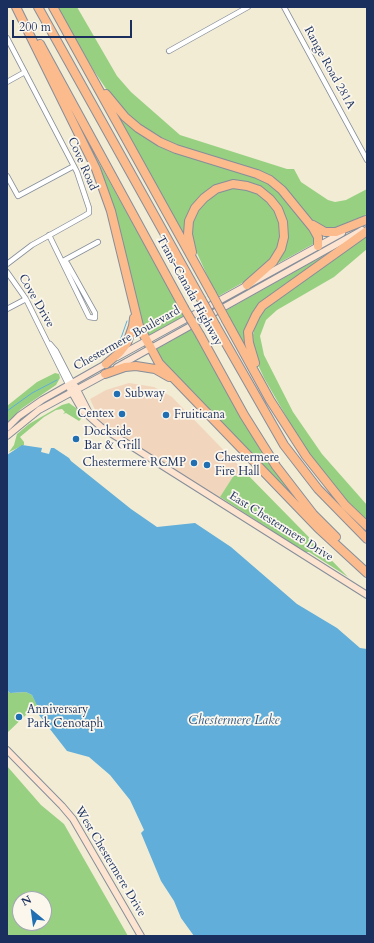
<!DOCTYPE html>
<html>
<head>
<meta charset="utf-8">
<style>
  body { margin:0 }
  #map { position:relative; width:374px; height:943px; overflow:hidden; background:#f2ecd5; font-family:Cardo,serif }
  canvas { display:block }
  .frame { position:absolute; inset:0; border:8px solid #1b2f5e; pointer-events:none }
  .north { position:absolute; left:12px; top:891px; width:40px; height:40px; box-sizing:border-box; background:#fbf7ec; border:1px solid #a1a7b3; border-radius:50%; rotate:331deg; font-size:11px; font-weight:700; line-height:16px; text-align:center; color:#1b2f5e }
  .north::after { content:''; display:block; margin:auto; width:14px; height:18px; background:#1f6fb2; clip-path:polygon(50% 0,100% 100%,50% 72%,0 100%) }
  .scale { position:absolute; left:12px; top:20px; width:120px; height:18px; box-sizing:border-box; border:2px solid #1b2f5e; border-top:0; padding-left:5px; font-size:12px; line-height:14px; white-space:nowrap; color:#1b2f5e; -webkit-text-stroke:3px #fbf7ec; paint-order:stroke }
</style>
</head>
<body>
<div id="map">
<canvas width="374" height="943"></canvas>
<div class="frame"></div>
<div class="north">N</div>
<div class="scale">200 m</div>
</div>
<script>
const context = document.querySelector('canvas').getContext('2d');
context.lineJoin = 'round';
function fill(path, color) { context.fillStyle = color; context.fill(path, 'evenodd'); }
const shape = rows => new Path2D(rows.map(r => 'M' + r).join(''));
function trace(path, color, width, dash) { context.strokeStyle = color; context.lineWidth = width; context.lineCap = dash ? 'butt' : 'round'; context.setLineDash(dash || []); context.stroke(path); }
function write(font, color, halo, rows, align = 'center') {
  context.font = font + ' Cardo,serif'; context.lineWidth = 3.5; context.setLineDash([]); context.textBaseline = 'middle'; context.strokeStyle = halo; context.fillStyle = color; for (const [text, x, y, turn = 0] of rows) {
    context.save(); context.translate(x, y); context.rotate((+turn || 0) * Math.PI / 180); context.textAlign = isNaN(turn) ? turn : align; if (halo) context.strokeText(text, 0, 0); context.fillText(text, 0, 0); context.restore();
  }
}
const built = shape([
  [129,383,154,387,172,397,242,469,238,476,234,475,220,498,107,427,100,421,90,399,106,390]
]);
const green = shape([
  [57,7,77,7,117,76,131,92,180,135,287,169,294,169,301,182,328,200,335,202,346,200,367,189,367,214,347,225,330,230,315,224,280,184,170,143,151,133,131,118,113,99,94,71],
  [115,110,154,142,268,182,277,190,316,237,315,243,275,265,278,260,282,211,240,182,202,195,183,238,114,112],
  [88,143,184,316,148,336,144,333,108,189],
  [241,188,251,190,262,197,275,210,281,231,279,243,268,264,251,278,217,297,196,251,192,236,192,224,202,204,216,193,228,189],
  [367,235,367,249,334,277,277,310,266,320,260,336,264,355,293,412,322,454,367,505,367,521,347,502,305,449,264,378,254,356,253,335,257,318,269,303,309,277],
  [334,250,255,310,248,321,245,335,245,347,225,311],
  [192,329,261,451,288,488,287,490,159,359,157,349],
  [55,373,59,374,60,378,56,385,21,409,7,423,7,406,37,382],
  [69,403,76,408,83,417,79,421,66,413,63,414,65,412,62,409,56,410,44,417,20,437,24,442,24,445,9,452,14,445,17,434,29,424,62,405],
  [242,469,346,575,348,577,309,552,305,552,220,497,234,475,239,477],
  [7,690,10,693,26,692,32,695,38,707,31,714,29,712,7,733],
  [7,766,41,805,64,824,128,936,7,936],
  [20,899,44,899,44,923,20,923]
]);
const water = shape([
  [22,445,42,448,41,452,49,454,51,448,54,448,69,458,71,461,131,509,157,527,195,523,231,547,297,604,337,628,360,648,367,649,367,936,194,936,181,918,174,901,161,881,141,833,144,830,130,800,110,775,89,757,67,751,39,715,40,712,32,695,26,692,10,693,7,690,7,455]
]);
const stream = shape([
  [77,369,98,359,110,350,121,338,127,321],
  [7,411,32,393,57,380]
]);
const street = shape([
  [284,7,367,160],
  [7,38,77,172,89,208,89,213,84,216,32,245,7,264],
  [169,51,248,7],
  [7,82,25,72],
  [7,176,18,196,74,166],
  [49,235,89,317,95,318,95,313,67,263,63,261],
  [63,261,98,242],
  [7,272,26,299,68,384],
  [7,309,26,299],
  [50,344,56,351,72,382]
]);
const secondary = shape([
  [117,357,342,233],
  [117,367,362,230],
  [75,386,90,415],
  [70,389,82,410,101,427,367,595],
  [7,428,19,416,42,400,109,362],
  [7,436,39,410,109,372],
  [7,750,62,806,73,819,141,936]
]);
const highway = shape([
  [16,7,96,169,111,211,139,326,159,363,318,528,367,573],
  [38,7,201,299],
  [53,7,212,294],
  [40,44,184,308],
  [106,94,125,117,138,128,160,142,176,149,257,174,270,180,282,190,313,228,318,237,318,246],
  [313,225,325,232,336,232,366,220],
  [192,252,188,234,189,221,195,208,204,198,216,189,233,184,247,186,259,190,270,199,278,209,283,222,284,237,281,249,273,262,247,285],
  [226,320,270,400,306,456,345,505,367,526],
  [216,326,284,445,318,489,367,539],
  [200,335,244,415,276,466,313,514,336,537],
  [255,363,249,343,248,332,256,315,262,306,367,231],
  [106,364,119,353,127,343,133,326,134,318],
  [105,374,125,367,136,366,155,369,169,377]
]);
const highwayBridge = shape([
  [212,294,226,320],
  [201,299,216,326],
  [184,308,200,335]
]);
const markers = [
  [117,394,4,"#1f6fb2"],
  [122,414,4,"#1f6fb2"],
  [166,415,4,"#1f6fb2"],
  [76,439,4,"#1f6fb2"],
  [194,463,4,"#1f6fb2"],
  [207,465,4,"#1f6fb2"],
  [19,717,4,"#1f6fb2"]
];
const streetNames = [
  ["Range Road 281A",329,68,61],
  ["Cove Road",82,164,66],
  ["Trans-Canada Highway",189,291,61],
  ["Cove Drive",36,301,60],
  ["Chestermere Boulevard",127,339,-29],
  ["East Chestermere Drive",281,527,32],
  ["West Chestermere Drive",110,862,59]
];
const poiNames = [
  ["Subway",125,394],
  ["Centex",114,414,"right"],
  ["Fruiticana",174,415],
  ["Dockside",84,432],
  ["Bar & Grill",84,446],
  ["Chestermere",215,458],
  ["Fire Hall",215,472],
  ["Chestermere RCMP",186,463,"right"],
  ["Anniversary",27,710],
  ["Park Cenotaph",27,724]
];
const waterNames = [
  ["Chestermere Lake",234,721]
];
fill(built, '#f2d5bd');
fill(green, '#98d082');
fill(water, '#60aed9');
trace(stream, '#60aed9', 1);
trace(street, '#868e9a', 6);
trace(secondary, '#868e9a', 8);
trace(highway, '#868e9a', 10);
trace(street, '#fff', 4.5);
trace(secondary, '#fde4d1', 6);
trace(highway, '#fbbb8d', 8);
trace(highwayBridge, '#868e9a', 10, []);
trace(highwayBridge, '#fbbb8d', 8);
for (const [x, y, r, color] of markers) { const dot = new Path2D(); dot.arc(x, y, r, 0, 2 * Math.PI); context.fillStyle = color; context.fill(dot); trace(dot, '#fbf7ec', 1.5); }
write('12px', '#1b2f5e', '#fbf7ec', streetNames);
write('12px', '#1b2f5e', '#fbf7ec', poiNames, 'left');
write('italic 13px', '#335b89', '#fbf7ec', waterNames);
</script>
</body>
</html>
